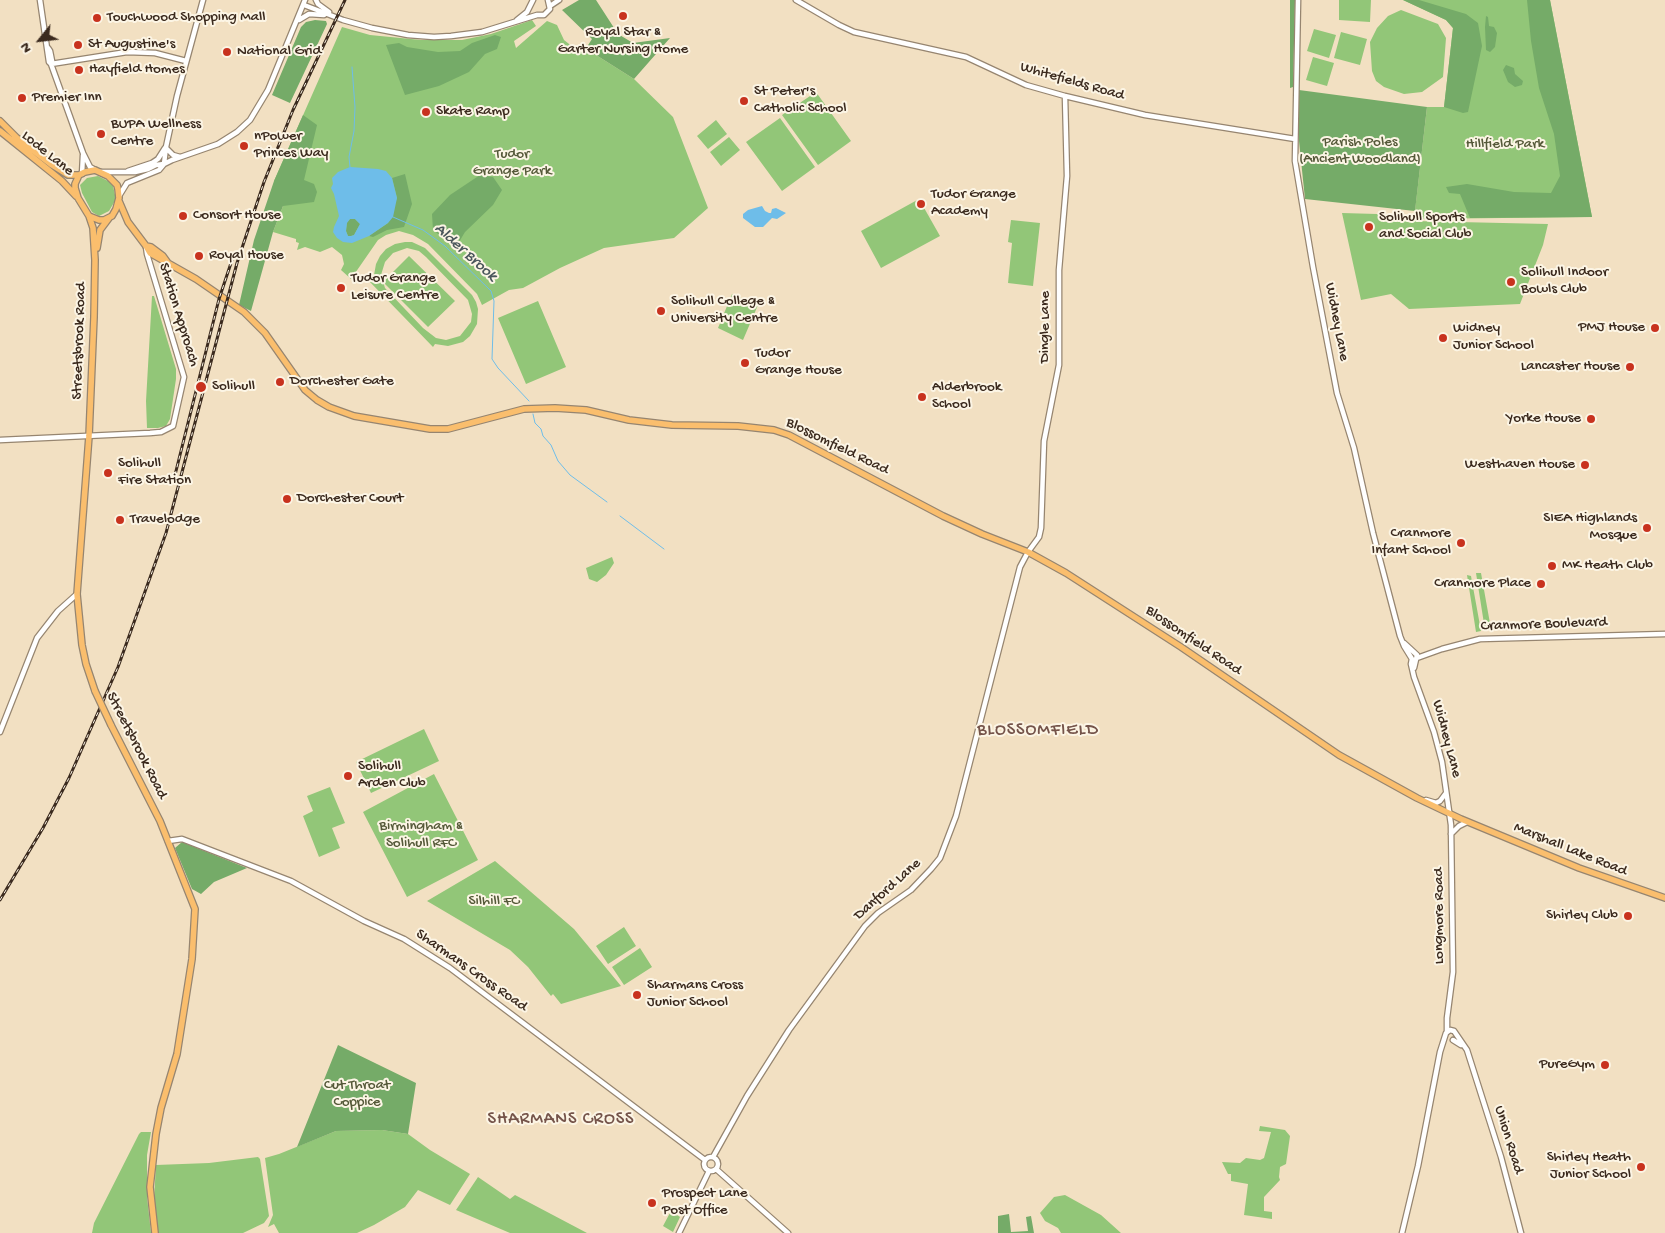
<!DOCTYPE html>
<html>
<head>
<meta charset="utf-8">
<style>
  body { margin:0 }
  #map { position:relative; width:1665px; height:1233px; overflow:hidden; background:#f2e0c2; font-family:"Gochi Hand",sans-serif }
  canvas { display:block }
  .north { position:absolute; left:15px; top:15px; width:50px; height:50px; -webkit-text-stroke:4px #fcf5e5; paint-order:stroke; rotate:241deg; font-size:14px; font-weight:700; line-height:20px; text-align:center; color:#3b2a1e }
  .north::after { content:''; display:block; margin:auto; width:18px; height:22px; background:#3b2a1e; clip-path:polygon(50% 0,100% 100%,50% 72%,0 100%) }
</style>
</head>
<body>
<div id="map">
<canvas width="1665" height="1233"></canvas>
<div class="north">N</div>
</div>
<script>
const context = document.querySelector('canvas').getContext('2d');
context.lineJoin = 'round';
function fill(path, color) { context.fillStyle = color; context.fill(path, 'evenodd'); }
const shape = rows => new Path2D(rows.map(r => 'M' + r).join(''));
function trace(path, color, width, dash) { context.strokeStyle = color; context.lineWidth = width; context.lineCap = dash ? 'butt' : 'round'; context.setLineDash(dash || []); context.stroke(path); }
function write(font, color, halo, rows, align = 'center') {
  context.font = font + ' "Gochi Hand",sans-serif'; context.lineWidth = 4; context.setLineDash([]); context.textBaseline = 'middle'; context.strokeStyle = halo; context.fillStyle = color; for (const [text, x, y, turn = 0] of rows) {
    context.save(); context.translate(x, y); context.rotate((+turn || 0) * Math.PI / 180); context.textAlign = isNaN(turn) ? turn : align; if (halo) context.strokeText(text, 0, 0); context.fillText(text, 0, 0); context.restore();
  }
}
const green = shape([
  [1339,0,1371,0,1370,22,1339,20],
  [1403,0,1550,0,1592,217,1414,219,1427,107,1444,107,1453,28,1446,20],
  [1401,10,1438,24,1446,38,1443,77,1422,92,1404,94,1384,87,1376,81,1372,71,1370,42,1377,28,1388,16],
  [532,20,536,26,514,41,516,48,547,21,557,25,564,40,578,51,596,55,634,79,673,117,708,208,674,238,604,248,560,268,523,288,509,290,482,305,477,294,428,244,413,235,399,231,386,235,378,240,351,279,341,270,344,264,342,255,332,247,320,252,305,247,297,250,299,243,296,242,296,239,273,232,283,206,274,181,342,27,370,35,421,40,462,40,491,34],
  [1314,29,1336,35,1329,58,1307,51],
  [1341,32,1367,39,1360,65,1334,58],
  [1313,57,1334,63,1327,86,1306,80],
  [816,92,851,141,818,165,782,115],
  [780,118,815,167,782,191,746,142],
  [716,120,727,134,708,149,697,136],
  [729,137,740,150,721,166,710,152],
  [98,176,108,181,113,186,116,199,109,211,99,216,92,212,82,193,80,185,87,178],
  [919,199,940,236,881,268,861,231],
  [1342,213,1377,214,1413,221,1548,224,1543,245,1520,304,1409,309,1391,294,1361,300],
  [1011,220,1040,223,1033,286,1008,283,1012,243,1008,242],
  [405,242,412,242,425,248,472,295,476,302,478,309,477,324,470,336,463,342,448,346,435,344,433,347,369,281,374,275,376,264,380,256,386,249,395,244],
  [407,248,419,251,426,257,468,300,472,314,471,322,460,336,446,340,436,338,423,328,385,288,381,275,385,262,393,253],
  [409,256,455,301,428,327,383,282],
  [732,294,758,305,743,340,718,328],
  [152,296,154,296,176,369,176,379,170,419,166,426,158,428,147,428,146,401],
  [538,301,566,367,526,384,498,318],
  [612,557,614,563,606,575,597,582,589,579,586,568],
  [1476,573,1481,573,1491,629,1485,630],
  [1467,575,1471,576,1481,631,1476,632],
  [424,729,439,761,371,793,356,762],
  [434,774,478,860,407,897,363,812],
  [330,787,345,823,332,828,340,848,319,857,303,816,313,811,307,796],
  [495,861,574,929,621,986,561,1004,553,994,551,996,528,967,510,950,427,901],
  [624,927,636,946,608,964,596,946],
  [640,948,652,967,624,985,612,967],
  [1260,1126,1285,1130,1290,1136,1286,1164,1280,1167,1279,1177,1280,1180,1264,1197,1264,1211,1272,1212,1272,1219,1244,1215,1248,1184,1231,1181,1231,1174,1228,1174,1222,1162,1240,1163,1246,1158,1260,1160,1264,1158,1271,1132,1259,1131],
  [382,1130,408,1134,430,1150,470,1174,450,1205,418,1190,405,1207,374,1225,357,1233,279,1233,274,1224,268,1227,273,1215,265,1158,279,1154,336,1131],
  [141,1132,151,1132,147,1155,147,1197,151,1233,92,1233,94,1223,139,1134],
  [258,1157,260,1159,269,1216,264,1223,243,1233,158,1233,154,1199,156,1165,209,1163],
  [478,1177,510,1199,515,1195,587,1233,510,1233,456,1210],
  [1065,1195,1101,1215,1121,1233,1061,1233,1058,1228,1045,1221,1040,1213,1054,1197],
  [671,1211,680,1217,673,1232,663,1226]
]);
const forest = shape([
  [579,0,596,0,618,34,633,43,670,38,634,79,596,55,583,53,592,39,562,10],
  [1290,0,1295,0,1293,87,1290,88],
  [1403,0,1419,0,1466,14,1478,23,1482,46,1468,112,1463,113,1444,107,1453,28,1446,20],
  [1527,0,1550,0,1592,217,1470,218,1460,194,1449,193,1446,187,1467,184,1514,192,1551,193,1560,176,1554,134,1539,88,1531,41],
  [1486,16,1488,17,1489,26,1494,27,1497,33,1495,47,1490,52,1486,50,1485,27],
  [315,20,326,21,327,24,290,103,272,95,301,27,306,22],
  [495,35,501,37,497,49,485,54,469,72,439,86,405,95,386,45,399,43,407,47,438,52,460,51,472,43],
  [1506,65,1514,68,1515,74,1523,81,1522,85,1515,87,1508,82,1503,70],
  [1299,90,1427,107,1415,211,1305,199,1299,141],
  [303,115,317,125,304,180,314,184,317,192,314,202,283,206,273,232,251,311,239,305,254,240,274,181],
  [405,174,412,204,404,227,387,230,373,237,369,236,388,223,397,198,392,178],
  [480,175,493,177,502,190,493,205,465,232,459,242,450,243,433,230,432,214,450,195],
  [350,219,355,219,360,224,354,235,351,236,348,236,346,231,347,222],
  [182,842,247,868,214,882,201,894,192,889,175,848],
  [338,1045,416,1083,408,1134,382,1130,336,1131,297,1147],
  [1009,1214,1011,1232,1028,1231,1026,1217,1031,1216,1034,1233,998,1233,998,1216]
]);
const water = shape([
  [350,167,378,169,386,171,392,178,397,198,393,217,388,223,369,236,352,243,343,242,337,238,333,232,334,227,339,216,334,194,331,188,333,184,332,178,338,172],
  [350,219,355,219,360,224,354,235,351,236,348,236,346,231,347,223],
  [762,206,765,211,769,213,771,213,772,209,776,208,786,213,777,219,772,218,763,227,755,227,743,218,743,214,748,210]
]);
const stream = shape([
  [350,167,349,157,354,131,355,107,352,67],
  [393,217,423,230,445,246,491,291,494,301,492,359,498,368,529,401],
  [533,414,535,423,541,429,543,436,551,445,558,461,570,475,607,502],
  [620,516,664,549]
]);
const minor = shape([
  [40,0,49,62,51,64,83,153,90,167,95,170],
  [316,0,318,4,329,12],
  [796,0,839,25,854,32,966,57,1026,85,1065,96,1145,115,1295,139],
  [1298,0,1295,161,1313,267,1337,393,1354,448,1373,533,1400,636,1404,646,1412,659,1411,664,1414,677,1434,732,1442,762,1451,825,1453,972,1447,1018,1447,1031],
  [304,5,343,20,372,28,408,35,434,37,451,36,482,32,537,15,544,15,550,9,548,0],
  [550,6,559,0],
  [299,20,309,14,324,15],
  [517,20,527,12,533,0],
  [48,48,50,51,52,61,51,64],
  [51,64,127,52,155,53,186,61],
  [166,148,173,155,180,157],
  [164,164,166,147,177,96,203,0],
  [128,171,152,163,158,159,165,148],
  [100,172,135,172,148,169,156,165,164,164],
  [82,174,83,155],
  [119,196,127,183,159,170,164,164,172,160,218,144,237,132,250,120,268,90,305,0],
  [0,440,150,433,161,432,173,426,184,377,147,254,146,247],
  [1404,643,1417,655,1414,668],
  [1417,658,1442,649,1480,639,1665,634],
  [0,732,37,638,58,611,77,594],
  [1426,800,1436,803,1440,801,1446,793],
  [1451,834,1459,826,1467,822],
  [168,841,182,839,291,881,364,921,404,939,450,968,705,1160],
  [1453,1040,1461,1045],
  '704 1164a7 7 0 1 1 14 0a7 7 0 1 1-14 0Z',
  [713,1157,747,1096,789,1030,865,926,878,913,911,890,931,869,940,858,956,816,1020,567,1028,552,1039,537,1041,528,1044,441,1059,365,1059,270,1067,176,1065,96],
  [716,1169,788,1233],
  [679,1233,709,1171],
  [1402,1233,1418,1166,1440,1052,1446,1033,1450,1030,1454,1031,1467,1050,1501,1157,1521,1233]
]);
const major = shape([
  [0,121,17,138,52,165,68,175,79,175],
  [0,131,62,181,76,196],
  [95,170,108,176,117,185,118,189,119,198,116,209,112,216,104,220,99,220,89,216,78,198,75,188,75,184,79,175,85,172,95,170],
  [119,201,128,222,146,246,150,253,196,279,244,312,265,333,305,390,317,400,329,407,354,416,430,429,448,429,524,409,555,408,586,410,629,420,672,425,738,426,774,430,789,435,943,516,982,534,1028,552,1066,573,1181,647,1339,755,1417,798,1461,819,1579,868,1665,898],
  [89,216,93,228,95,260,94,317,89,436,77,594,82,645,86,664,95,691],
  [146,246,151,247,163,256,168,263],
  [97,248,100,230,109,218],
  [111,725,160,821,195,909,192,959,177,1054,161,1108,156,1134,150,1187,155,1233]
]);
const rail = shape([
  [175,475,219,299,232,260],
  [0,900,43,828,69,778,118,667,166,533,237,263,264,182,293,110,345,0]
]);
const majorBridge = shape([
  [95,691,111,725]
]);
const markers = [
  [623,16,5,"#c8321e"],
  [97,18,5,"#c8321e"],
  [78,45,5,"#c8321e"],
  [227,52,5,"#c8321e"],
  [79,70,5,"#c8321e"],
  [22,98,5,"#c8321e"],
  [744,101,5,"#c8321e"],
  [426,112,5,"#c8321e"],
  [101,134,5,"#c8321e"],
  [244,146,5,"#c8321e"],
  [921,204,5,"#c8321e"],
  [183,216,5,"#c8321e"],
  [1369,227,5,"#c8321e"],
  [199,256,5,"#c8321e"],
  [1511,282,5,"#c8321e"],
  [341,288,5,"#c8321e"],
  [661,311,5,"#c8321e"],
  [1655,328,5,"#c8321e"],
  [1443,338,5,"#c8321e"],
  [745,363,5,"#c8321e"],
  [1630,367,5,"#c8321e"],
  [280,382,5,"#c8321e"],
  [201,387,6,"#c8321e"],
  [922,397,5,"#c8321e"],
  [1591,419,5,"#c8321e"],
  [1585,465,5,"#c8321e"],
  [108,473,5,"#c8321e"],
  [287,499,5,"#c8321e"],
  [120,520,5,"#c8321e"],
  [1647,528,5,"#c8321e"],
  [1461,543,5,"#c8321e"],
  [1552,566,5,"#c8321e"],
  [1541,584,5,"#c8321e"],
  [348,776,5,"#c8321e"],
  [1628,916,5,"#c8321e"],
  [637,995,5,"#c8321e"],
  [1605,1065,5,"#c8321e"],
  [1641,1167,5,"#c8321e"],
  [652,1203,5,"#c8321e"]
];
const poiNames = [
  ["Touchwood Shopping Mall",107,18],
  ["Royal Star &",623,33,"center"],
  ["Garter Nursing Home",623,50,"center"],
  ["St Augustine's",88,45],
  ["National Grid",237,52],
  ["Hayfield Homes",89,70],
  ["St Peter's",754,92],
  ["Catholic School",754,109],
  ["Premier Inn",32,98],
  ["Skate Ramp",436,112],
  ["BUPA Wellness",111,125],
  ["Centre",111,142],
  ["nPower",254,137],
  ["Princes Way",254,154],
  ["Tudor Grange",931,195],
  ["Academy",931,212],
  ["Consort House",193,216],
  ["Solihull Sports",1379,218],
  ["and Social Club",1379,235],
  ["Royal House",209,256],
  ["Solihull Indoor",1521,273],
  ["Bowls Club",1521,290],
  ["Tudor Grange",351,279],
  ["Leisure Centre",351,296],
  ["Solihull College &",671,302],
  ["University Centre",671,319],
  ["PMJ House",1645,328,"right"],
  ["Widney",1453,329],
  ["Junior School",1453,346],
  ["Tudor",755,354],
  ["Grange House",755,371],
  ["Lancaster House",1620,367,"right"],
  ["Dorchester Gate",290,382],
  ["Solihull",212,387],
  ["Alderbrook",932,388],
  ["School",932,405],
  ["Yorke House",1581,419,"right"],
  ["Solihull",118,464],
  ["Fire Station",118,481],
  ["Westhaven House",1575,465,"right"],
  ["Dorchester Court",297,499],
  ["SIEA Highlands",1637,519,"right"],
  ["Mosque",1637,536,"right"],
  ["Travelodge",130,520],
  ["Cranmore",1451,534,"right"],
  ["Infant School",1451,551,"right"],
  ["MK Heath Club",1562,566],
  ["Cranmore Place",1531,584,"right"],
  ["Solihull",358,767],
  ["Arden Club",358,784],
  ["Shirley Club",1618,916,"right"],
  ["Sharmans Cross",647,986],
  ["Junior School",647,1003],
  ["PureGym",1595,1065,"right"],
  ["Shirley Heath",1631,1158,"right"],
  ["Junior School",1631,1175,"right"],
  ["Prospect Lane",662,1194],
  ["Post Office",662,1211]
];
const streetNames = [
  ["Whitefields Road",1072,82,16],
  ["Lode Lane",47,154,39],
  ["Station Approach",178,315,73],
  ["Widney Lane",1336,322,79],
  ["Dingle Lane",1046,327,-90],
  ["Streetsbrook Road",80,341,-88],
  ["Blossomfield Road",837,447,26],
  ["Cranmore Boulevard",1544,625,-2],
  ["Blossomfield Road",1193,641,34],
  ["Widney Lane",1446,739,75],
  ["Streetsbrook Road",136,746,63],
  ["Marshall Lake Road",1570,850,22],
  ["Danford Lane",888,890,-42],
  ["Longmore Road",1440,916,-90],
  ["Sharmans Cross Road",471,971,35],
  ["Union Road",1508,1140,73]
];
const parkNames = [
  ["Parish Poles",1360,143],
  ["(Ancient Woodland)",1360,160],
  ["Hillfield Park",1505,145],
  ["Tudor",512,155],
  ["Grange Park",512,172],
  ["Birmingham &",421,827],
  ["Solihull RFC",421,844],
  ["Silhill FC",494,902],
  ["Cut Throat",357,1086],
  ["Coppice",357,1103]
];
const waterNames = [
  ["Alder Brook",465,253,42]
];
const quarterNames = [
  ["BLOSSOMFIELD",1038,731],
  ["SHARMANS CROSS",561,1120]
];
fill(green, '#92c678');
fill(forest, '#75ab68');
fill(water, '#6ebde9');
trace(stream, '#6ebde9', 1);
trace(minor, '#968570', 7);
trace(major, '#968570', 8);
trace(minor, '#fff', 4.5);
trace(major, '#fabe6d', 5.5);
trace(rail, '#3b2a1e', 3);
trace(rail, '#fcf5e5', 1, [4]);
trace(majorBridge, '#968570', 8, []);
trace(majorBridge, '#fabe6d', 5.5);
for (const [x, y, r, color] of markers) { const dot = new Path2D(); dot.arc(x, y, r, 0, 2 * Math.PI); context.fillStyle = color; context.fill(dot); trace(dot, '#fcf5e5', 2); }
write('15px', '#3b2a1e', '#fcf5e5', poiNames, 'left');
write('15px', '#3b2a1e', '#fcf5e5', streetNames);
write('15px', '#555939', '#fcf5e5', parkNames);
write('italic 16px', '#4a565b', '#fcf5e5', waterNames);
context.letterSpacing = '1px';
write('18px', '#75544a', '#fcf5e5', quarterNames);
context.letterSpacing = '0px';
</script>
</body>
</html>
